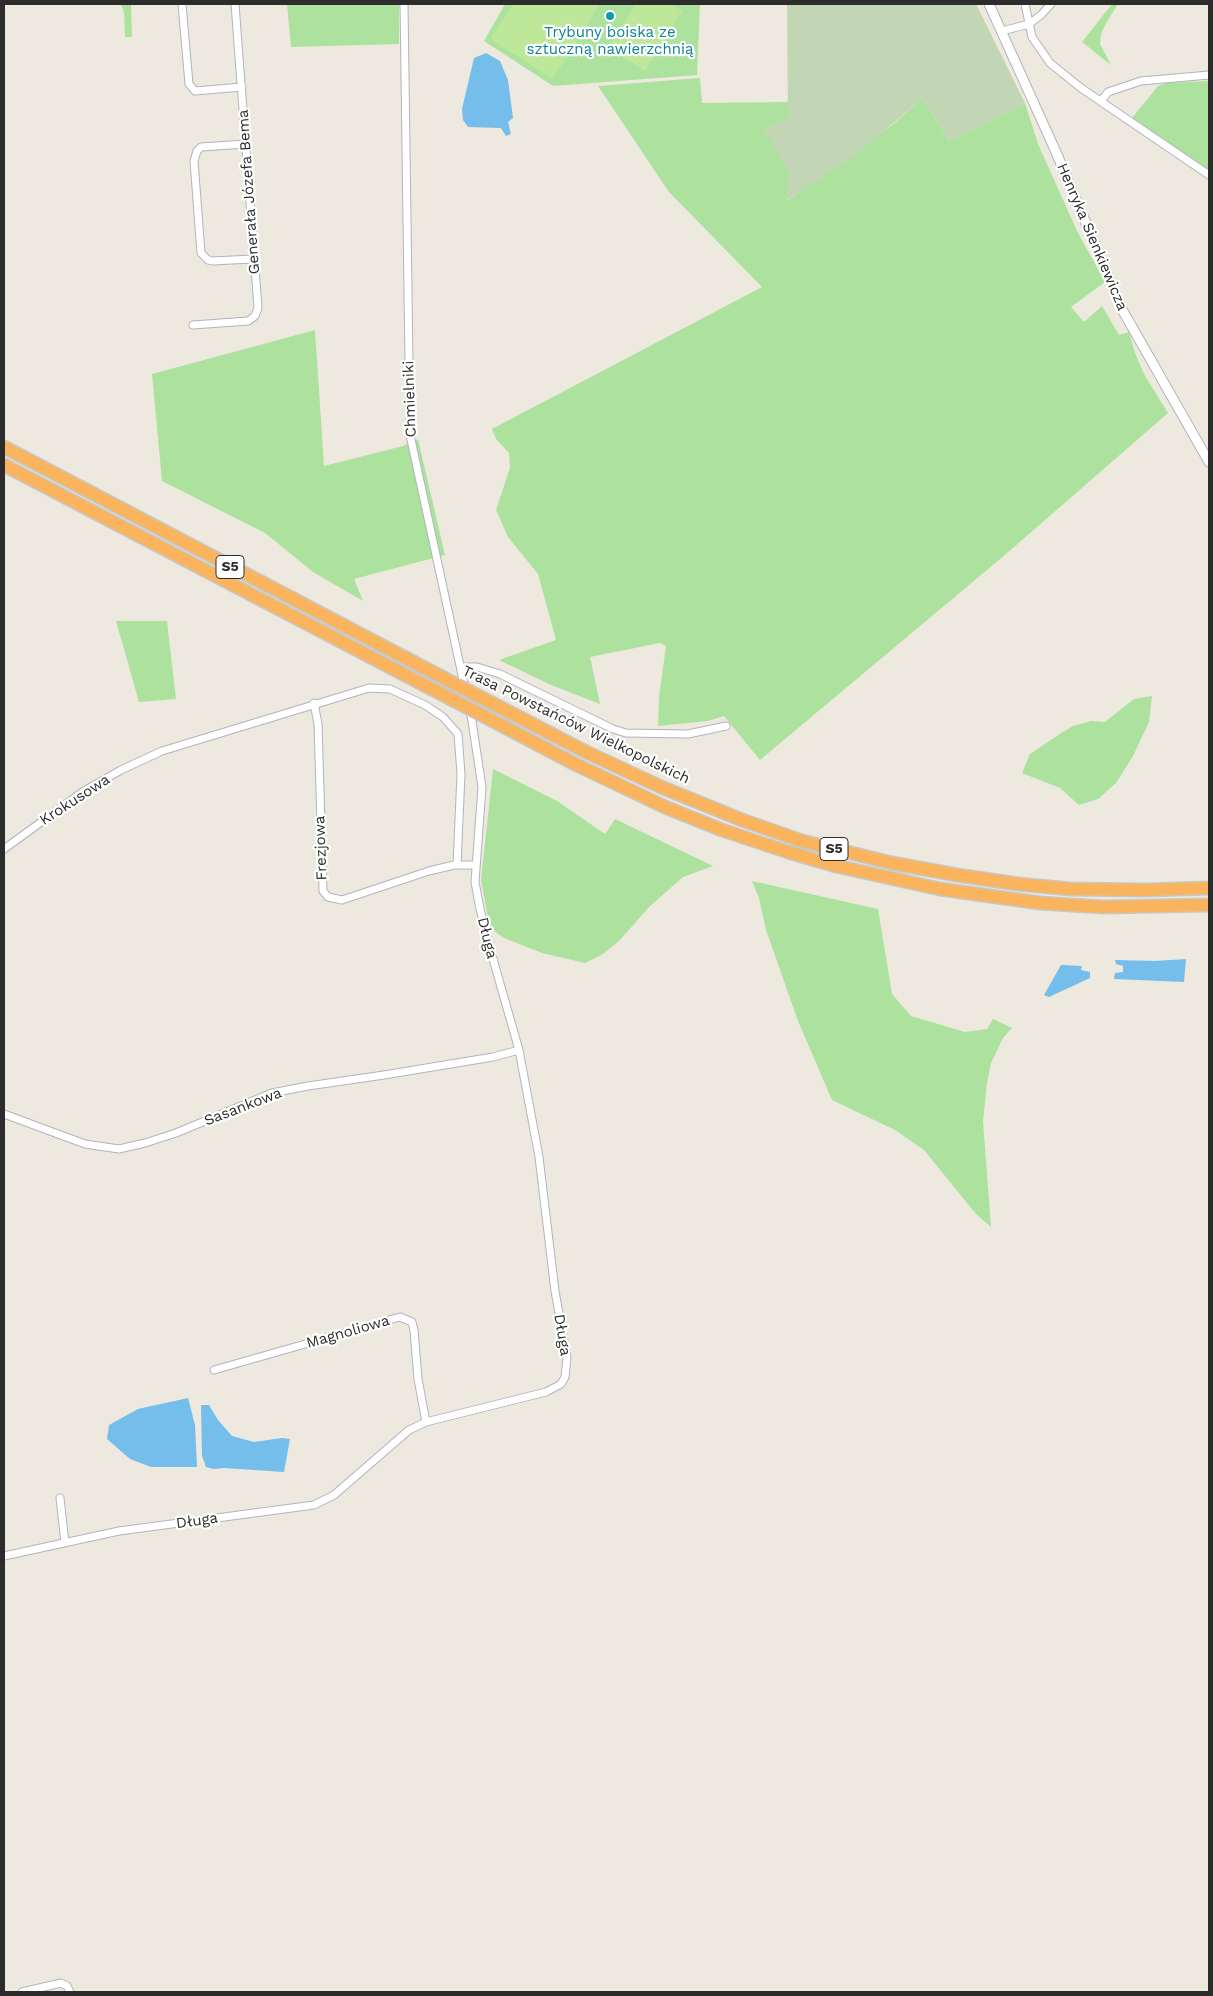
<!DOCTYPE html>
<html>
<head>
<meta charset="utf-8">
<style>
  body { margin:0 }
  #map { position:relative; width:1213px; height:1996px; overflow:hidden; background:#ede9df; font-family:"Work Sans",sans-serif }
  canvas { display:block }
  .frame { position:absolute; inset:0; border:5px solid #2c2c2c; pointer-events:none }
</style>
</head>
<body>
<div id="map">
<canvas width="1213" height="1996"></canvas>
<div class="frame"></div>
</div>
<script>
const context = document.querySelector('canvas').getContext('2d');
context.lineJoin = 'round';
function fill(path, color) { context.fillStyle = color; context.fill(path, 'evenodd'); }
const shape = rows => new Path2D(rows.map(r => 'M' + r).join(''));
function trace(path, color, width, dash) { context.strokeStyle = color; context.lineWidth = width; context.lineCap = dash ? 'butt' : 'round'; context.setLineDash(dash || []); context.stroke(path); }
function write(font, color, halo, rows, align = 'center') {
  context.font = font + ' "Work Sans",sans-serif'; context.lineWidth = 4.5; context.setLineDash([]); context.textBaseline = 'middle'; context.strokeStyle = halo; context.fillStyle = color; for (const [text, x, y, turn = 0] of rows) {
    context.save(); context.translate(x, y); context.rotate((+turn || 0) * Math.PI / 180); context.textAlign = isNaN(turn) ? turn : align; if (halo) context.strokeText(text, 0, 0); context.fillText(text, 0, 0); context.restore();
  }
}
const green = shape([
  [121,4,131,4,132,37,125,37,124,12],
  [287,4,399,4,399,44,291,47],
  [505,4,700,4,697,75,553,86,484,41],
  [1112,4,1118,4,1106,23,1101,34,1100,44,1111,65,1082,42],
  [700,78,702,103,788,102,788,200,891,126,922,98,949,141,1025,103,1038,144,1078,233,1105,282,1071,307,1084,322,1102,306,1119,335,1129,332,1135,353,1144,374,1168,413,1006,554,760,760,724,716,708,721,658,726,659,697,666,646,660,643,590,657,600,704,551,685,499,660,556,640,538,574,508,537,496,510,510,468,509,453,496,439,492,429,762,287,669,192,598,86],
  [1209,81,1209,170,1132,118,1158,86,1166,83],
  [315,330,324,466,403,446,418,439,445,555,354,579,363,601,313,572,265,533,162,481,152,374],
  [116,621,167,621,176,699,139,702],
  [1152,696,1149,722,1133,756,1116,783,1098,799,1079,805,1060,788,1022,773,1030,754,1058,735,1073,726,1091,721,1105,722,1134,699],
  [493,769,557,801,605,834,615,819,713,866,683,877,649,907,620,940,603,954,585,963,542,953,504,938,490,928,481,880],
  [752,881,878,909,892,994,911,1016,965,1032,987,1029,993,1019,1012,1028,1003,1038,991,1063,987,1083,983,1121,991,1227,976,1214,924,1150,895,1130,832,1100,798,1021,766,930,759,898]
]);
const cemetery = shape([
  [787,4,976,4,1025,103,949,141,922,98,859,153,787,200,788,171,764,130,788,116]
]);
const pitch = shape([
  [513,4,600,4,553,79,490,39],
  [636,4,671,4,682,11,645,71,608,48]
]);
const water = shape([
  [486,53,500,61,508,80,513,118,508,122,511,134,506,136,501,128,468,127,463,120,462,109,474,58],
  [1186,959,1184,982,1114,979,1115,973,1123,972,1123,966,1116,964,1115,960,1155,961],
  [1061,965,1082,966,1081,970,1090,972,1090,978,1049,997,1044,995],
  [188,1398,195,1425,197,1467,151,1467,130,1459,107,1439,109,1425,138,1409],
  [201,1405,209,1405,218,1420,232,1436,254,1442,282,1438,290,1439,284,1472,224,1468,214,1469,206,1467,202,1456]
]);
const minor = shape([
  [182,4,189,84,195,91,242,87],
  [1025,4,1032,37,1050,63,1081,88,1209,175],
  [1002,31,1029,24,1041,15,1051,4],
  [1101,101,1108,92,1141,81,1209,75],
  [246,144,201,147,197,151,194,161,201,253,208,260,212,261,253,259],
  [193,325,248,321,255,316,258,308,235,4],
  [461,667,477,667,500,674,613,729,626,733,688,734,726,726],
  [314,703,318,724,323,891,328,897,342,900,429,871,454,865,475,865],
  [4,849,84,791,121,770,162,751,369,688,390,689,425,705,443,717,458,734,461,774,457,865],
  [4,1114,85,1144,119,1149,145,1143,176,1133,272,1093,308,1086,384,1075,493,1057,519,1050],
  [214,1370,400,1317,412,1322,414,1330,418,1379,426,1422],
  [60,1498,65,1543],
  [4,1556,119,1531,314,1505,334,1495,409,1430,426,1422,546,1392,561,1384,565,1377,567,1358,555,1291,539,1157,519,1050,495,966,480,909,475,882,482,787,472,721,410,435,404,4],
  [22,1992,61,1983,67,1986,70,1992]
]);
const tertiary = shape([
  [989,4,1056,152,1123,311,1209,462]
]);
const motorway = shape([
  [4,447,457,685],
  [4,465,453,700],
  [486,700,586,752,661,787,742,820,802,841,892,863,957,875,1018,884,1070,889,1145,890,1209,888],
  [480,714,575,764,665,807,722,830,788,852,836,866,940,889,1040,903,1103,907,1209,905]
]);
const motorwayBridge = shape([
  [457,685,486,700],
  [453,700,480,714]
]);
const markers = [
  [610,16,5,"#0f9aa8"]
];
const shields = [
  [230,567,28],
  [834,849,28]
];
const shieldNames = [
  ["S5",230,567],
  ["S5",834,849]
];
const cultureNames = [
  ["Trybuny boiska ze",610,33],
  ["sztuczną nawierzchnią",610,50]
];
const streetNames = [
  ["Generała Józefa Bema",249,192,-94],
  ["Henryka Sienkiewicza",1092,237,67],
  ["Chmielniki",410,399,-92],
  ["Trasa Powstańców Wielkopolskich",576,725,26],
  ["Krokusowa",75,800,-33],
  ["Frezjowa",321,848,-92],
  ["Długa",487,938,76],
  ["Sasankowa",243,1107,-21],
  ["Magnoliowa",348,1332,-16],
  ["Długa",562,1335,81],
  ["Długa",197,1521,-8]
];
fill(green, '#ace29d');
fill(cemetery, '#c2d6b6');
fill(pitch, '#bde899');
fill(water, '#75bdeb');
trace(minor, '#b2b3bf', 9);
trace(tertiary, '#b2b3bf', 11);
trace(motorway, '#c8c8c8', 15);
trace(minor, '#fff', 7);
trace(tertiary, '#fff', 9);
trace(motorway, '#f9b45d', 12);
trace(motorwayBridge, '#c8c8c8', 15, []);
trace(motorwayBridge, '#f9b45d', 12);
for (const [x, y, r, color] of markers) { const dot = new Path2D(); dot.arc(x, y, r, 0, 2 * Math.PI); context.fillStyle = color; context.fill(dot); trace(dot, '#fff', 2); }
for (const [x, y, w] of shields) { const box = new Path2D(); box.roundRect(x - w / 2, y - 11.5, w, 23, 4); context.fillStyle = '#fff'; context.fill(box); trace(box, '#2c2c2c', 1); }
write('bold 14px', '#2c2c2c', null, shieldNames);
write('15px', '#0d838f', '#fff', cultureNames);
write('15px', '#2c2c2c', '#fff', streetNames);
</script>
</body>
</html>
